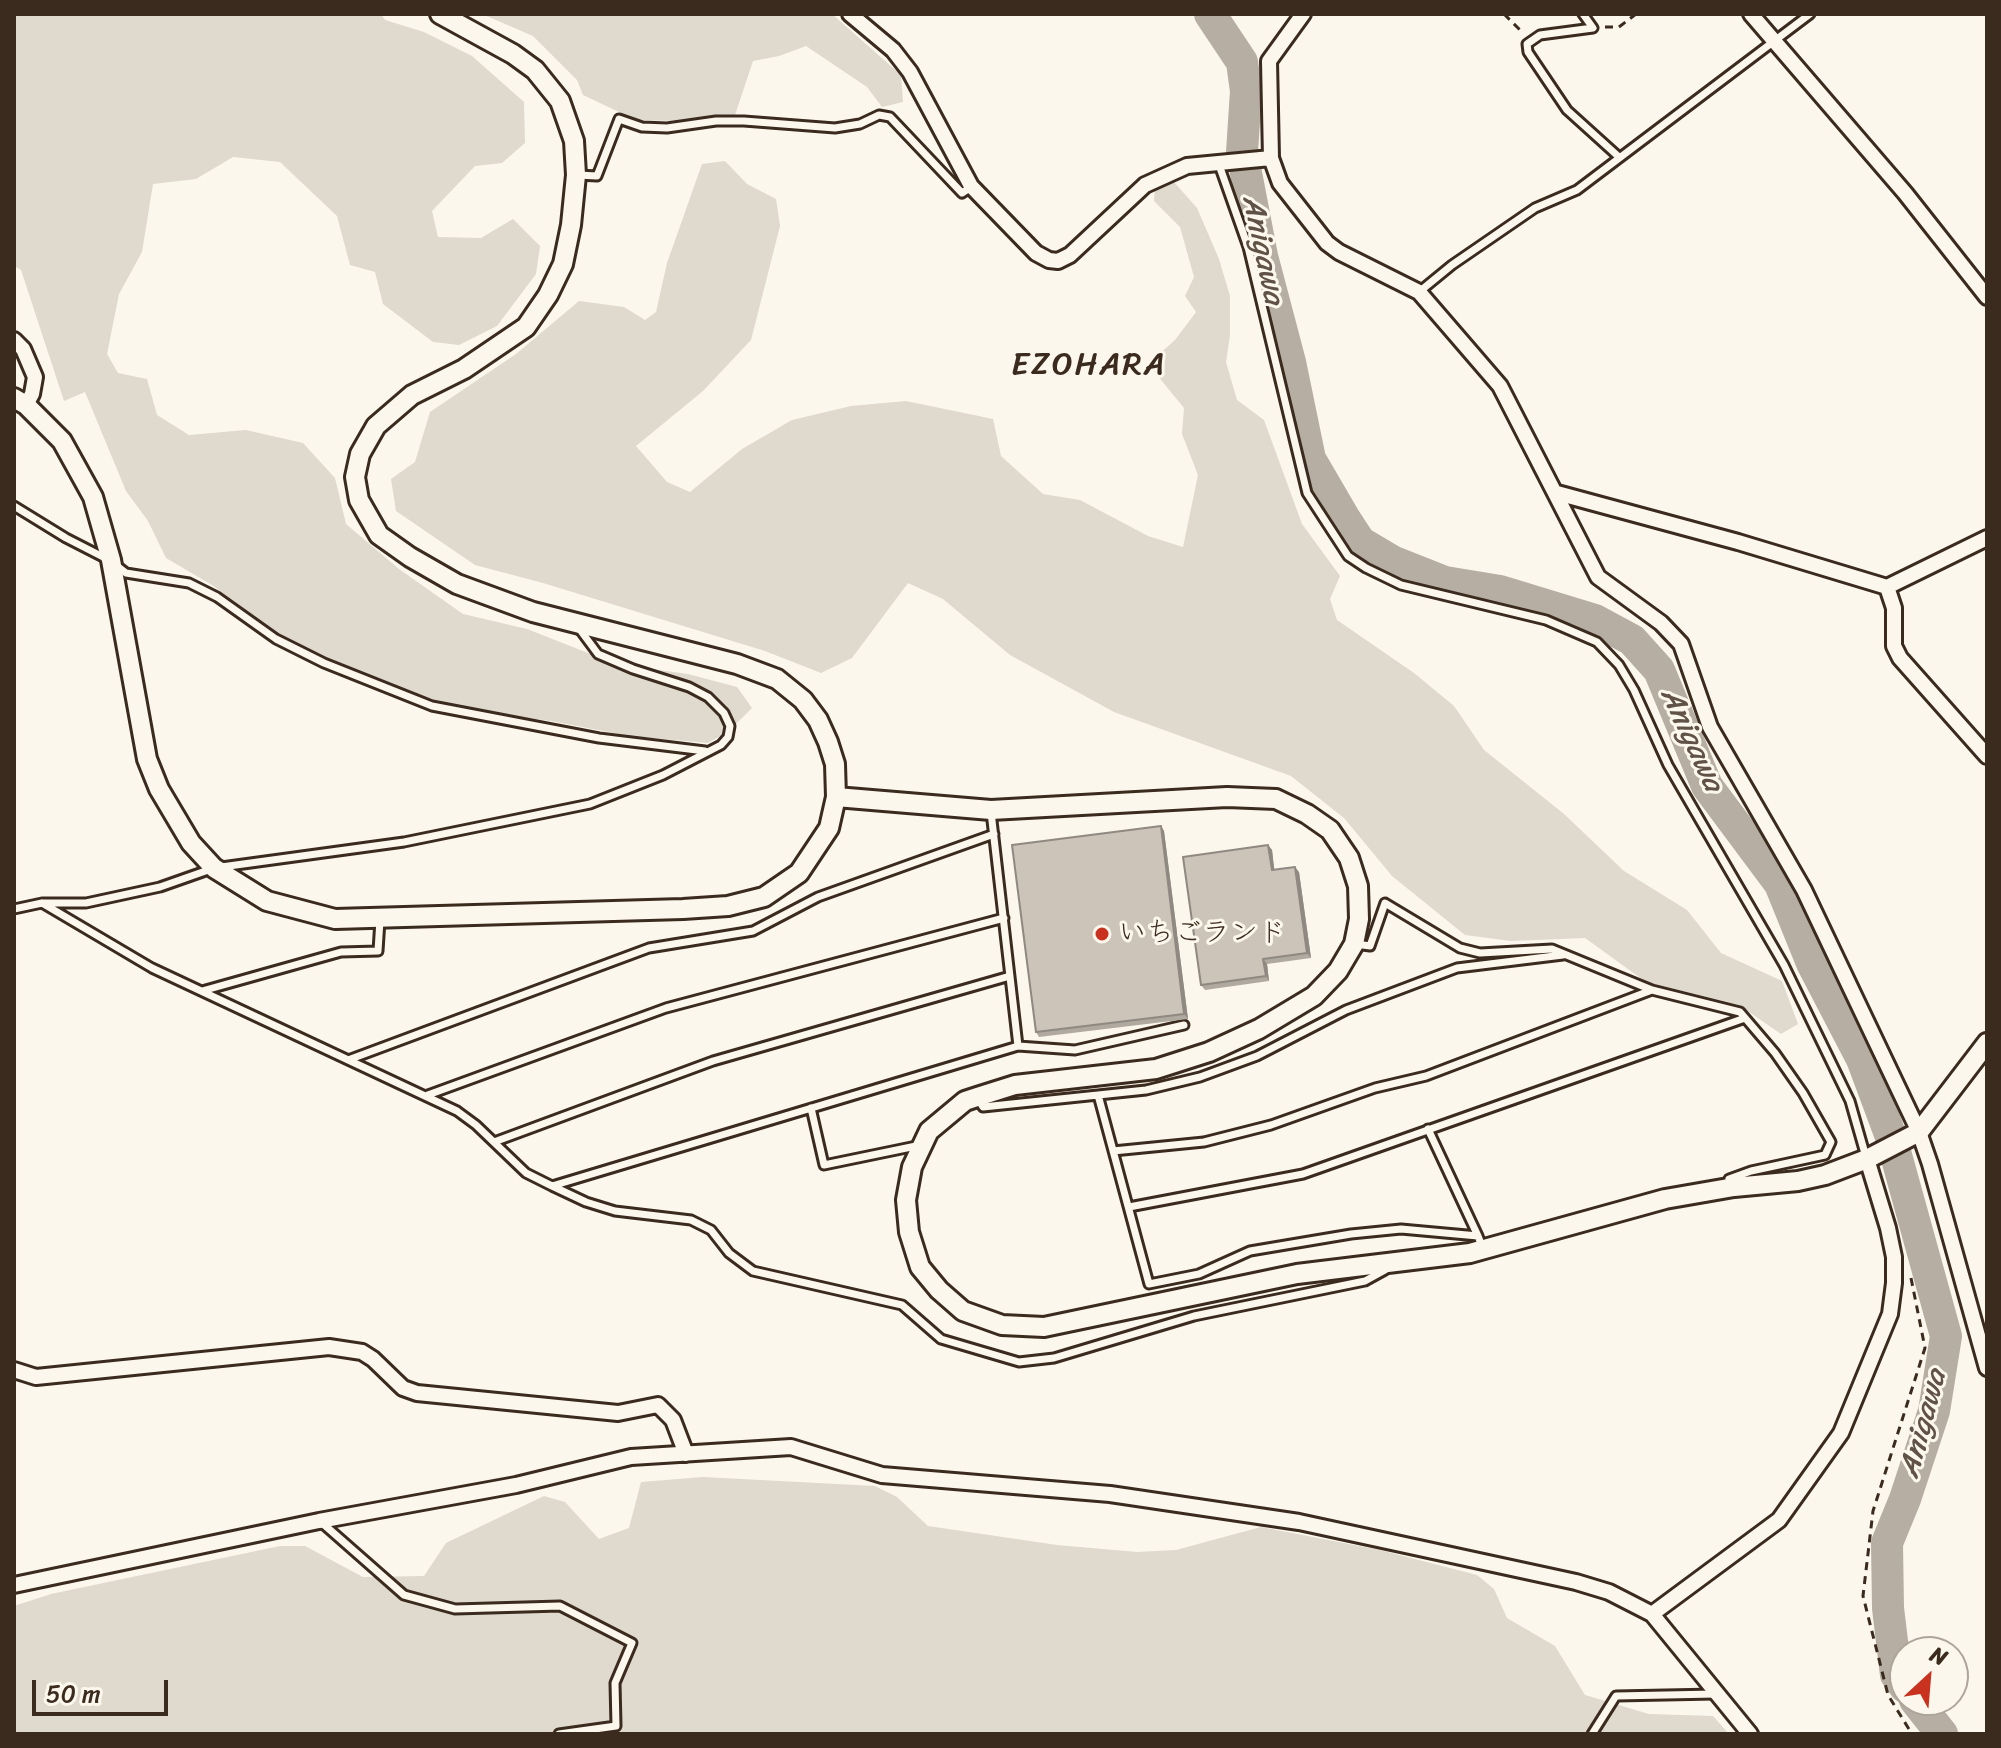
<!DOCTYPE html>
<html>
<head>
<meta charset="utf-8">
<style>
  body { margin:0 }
  #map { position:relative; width:2001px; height:1748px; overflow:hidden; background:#fbf7ec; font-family:Sriracha,sans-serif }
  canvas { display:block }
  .frame { position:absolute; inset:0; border:16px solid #3b2a1e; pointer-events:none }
  .north { position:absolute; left:1889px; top:1636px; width:80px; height:80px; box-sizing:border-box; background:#fbf7ec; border:2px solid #aea59a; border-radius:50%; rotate:26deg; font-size:22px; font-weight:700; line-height:32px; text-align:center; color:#3b2a1e }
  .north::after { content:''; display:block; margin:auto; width:28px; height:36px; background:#c8321e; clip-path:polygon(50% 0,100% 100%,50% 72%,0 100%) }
  .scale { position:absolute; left:32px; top:1680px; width:136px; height:36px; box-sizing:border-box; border:4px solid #3b2a1e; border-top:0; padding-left:10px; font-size:24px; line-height:28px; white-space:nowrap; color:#3b2a1e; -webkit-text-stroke:6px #fbf7ec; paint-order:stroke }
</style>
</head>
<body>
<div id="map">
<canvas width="2001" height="1748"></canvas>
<div class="frame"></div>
<div class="north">N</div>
<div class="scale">50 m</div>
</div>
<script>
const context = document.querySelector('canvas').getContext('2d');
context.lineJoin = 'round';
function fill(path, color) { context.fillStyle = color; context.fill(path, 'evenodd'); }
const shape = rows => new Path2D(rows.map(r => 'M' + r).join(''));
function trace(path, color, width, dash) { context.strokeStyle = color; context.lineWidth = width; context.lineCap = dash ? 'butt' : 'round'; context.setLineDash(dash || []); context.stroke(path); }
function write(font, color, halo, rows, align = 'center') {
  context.font = font + ' Sriracha,"Klee One",sans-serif'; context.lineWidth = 6; context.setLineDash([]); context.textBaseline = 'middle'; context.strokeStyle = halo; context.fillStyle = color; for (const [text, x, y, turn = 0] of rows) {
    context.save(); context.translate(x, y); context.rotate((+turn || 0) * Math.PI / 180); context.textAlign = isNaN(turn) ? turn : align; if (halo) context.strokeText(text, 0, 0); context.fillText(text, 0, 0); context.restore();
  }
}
const green = shape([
  [14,14,381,14,385,20,424,32,472,56,524,102,525,143,502,163,475,166,432,211,438,237,481,238,513,219,540,246,536,274,497,326,459,345,433,342,383,304,375,272,350,265,337,216,280,162,233,157,196,179,153,184,142,252,119,294,107,354,118,373,147,379,157,415,189,435,246,430,303,443,335,478,346,524,399,569,463,614,527,629,616,664,688,674,737,687,752,708,729,731,708,743,629,736,551,721,466,710,338,668,279,635,212,585,166,558,148,521,126,491,85,392,64,401,21,270,14,266],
  [482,14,832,14,901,75,903,102,882,107,867,87,806,46,779,56,753,61,735,115,678,121,636,120,583,95,577,80,533,36],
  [725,161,747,184,776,199,780,226,751,340,703,391,636,446,667,482,690,492,742,449,792,420,851,406,906,401,993,419,1001,456,1043,494,1080,500,1148,536,1183,547,1198,475,1182,434,1184,408,1148,364,1175,340,1196,312,1185,296,1194,277,1180,227,1154,201,1155,187,1173,181,1197,208,1219,259,1230,296,1230,335,1226,362,1237,400,1264,420,1302,524,1340,576,1330,599,1337,620,1414,673,1454,706,1484,750,1564,814,1624,871,1687,910,1721,953,1782,981,1798,1024,1781,1034,1739,1005,1646,982,1585,938,1511,941,1465,935,1392,876,1344,818,1291,776,1114,712,1010,655,943,599,908,583,852,658,821,673,765,651,543,583,475,565,396,511,391,479,415,462,430,412,516,354,579,301,624,307,645,320,656,312,667,263,702,164],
  [703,1477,875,1486,897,1497,928,1526,1057,1545,1137,1552,1176,1550,1261,1527,1380,1550,1477,1575,1494,1589,1507,1618,1555,1646,1585,1695,1649,1714,1713,1716,1729,1734,14,1734,14,1606,51,1594,280,1546,305,1546,363,1577,424,1576,446,1543,544,1496,565,1502,599,1539,629,1528,641,1482]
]);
const river = shape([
  [1210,14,1242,62,1246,91,1242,152,1262,256,1290,362,1310,459,1345,519,1360,542,1392,561,1445,582,1500,591,1595,620,1632,640,1659,670,1707,786,1780,884,1812,963,1862,1059,1891,1137,1946,1336,1934,1411,1905,1499,1887,1543,1888,1608,1896,1675,1905,1687],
  [1915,1700,1942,1734]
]);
const path = shape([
  [1504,14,1521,31],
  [1605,27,1619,27,1636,14],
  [1911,1278,1925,1348,1873,1511,1863,1596,1888,1695,1912,1734]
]);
const service = shape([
  [1583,14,1593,28,1540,35,1527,44,1528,52,1567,110,1619,157],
  [1218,162,1248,247,1307,493,1348,556,1366,568,1401,585,1546,620,1597,642,1619,665,1634,690,1668,765,1784,965,1850,1101,1866,1157],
  [578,175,597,176,619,119,642,127,667,128,716,121,744,121,835,128,860,124,879,115,890,117,962,193,971,187],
  [1419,292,1452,265,1535,208,1577,190,1810,14],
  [14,506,66,538,107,559],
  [117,566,126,573,189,583,217,597,276,639,324,663,432,706,599,738,705,751],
  [991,812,1018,1046],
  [42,903,152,968,457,1111,476,1125,526,1173,552,1186,586,1202,615,1211,691,1220,711,1230,729,1253,753,1271,902,1305,941,1339,1019,1362,1054,1358,1194,1316,1365,1281,1385,1270],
  [14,909,42,903,86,903,160,887,214,868,404,842,590,804,663,775,721,745,728,737,730,726,724,713,708,697,689,687,633,669,598,654,578,627],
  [1356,944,1370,946,1385,903,1460,948,1480,953,1552,949,1652,990,1740,1012,1775,1053,1803,1093,1831,1142,1825,1155,1751,1171,1729,1179],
  [202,991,341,952,378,951,380,920],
  [348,1060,649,948,753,931,818,897,994,834],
  [1098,1095,1149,1284,1199,1274,1250,1251,1351,1234,1401,1229,1478,1236,1483,1249],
  [425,1096,666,1008,1004,918],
  [978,1099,983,1107,1146,1090,1200,1077,1257,1056,1346,1010,1457,968,1563,955],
  [811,1108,824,1165,921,1145],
  [1428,1129,1478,1236],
  [494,1142,713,1061,1010,976],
  [1113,1151,1204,1142,1271,1125,1375,1088,1426,1076,1652,990],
  [552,1186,1018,1046,1075,1050,1184,1025],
  [1129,1207,1303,1174,1745,1018],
  [321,1522,404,1595,455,1609,560,1606,632,1643,615,1683,616,1726,559,1734],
  [1592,1734,1616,1696,1715,1694]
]);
const minor = shape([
  [850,14,893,50,910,72,971,186,1036,253,1049,260,1058,261,1070,255,1145,185,1187,166,1271,158],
  [1303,14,1269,61,1271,158,1280,183,1327,243,1339,252,1419,292,1500,386,1598,577,1661,623,1681,644,1710,727,1804,890,1919,1132,1930,1164,1987,1368],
  [1751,14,1905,193,1987,297],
  [14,340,23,349,35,377,32,394,26,405],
  [1557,493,1738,542,1887,587,1987,538],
  [1887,587,1894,608,1894,646,1900,658,1987,756],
  [14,1370,36,1377,329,1347,362,1352,373,1359,403,1388,417,1393,618,1413,658,1405,673,1420,686,1454],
  [14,1585,319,1521,516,1485,631,1457,791,1447,882,1475,1110,1494,1299,1522,1576,1582,1609,1592,1652,1614,1750,1734],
  [1652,1614,1779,1520,1841,1433,1890,1314,1894,1283,1894,1257,1888,1228,1867,1159]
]);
const tertiary = shape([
  [14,398,26,405,62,441,93,497,111,560,147,759,159,789,191,843,214,868,267,901,335,919,683,909,728,906,764,897,799,873,829,828,836,797,835,764,828,742,818,720,803,700,777,679,737,664,533,612,457,584,410,557,379,535,359,500,355,477,360,454,376,426,412,395,464,369,526,327,548,295,563,264,571,225,576,175,574,141,560,101,535,70,513,54,440,14],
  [836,797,991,810,1227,797,1276,799,1307,814,1330,830,1349,858,1358,886,1359,919,1354,944,1338,971,1314,996,1259,1029,1209,1052,1156,1069,1015,1085,977,1097,965,1101,929,1131,912,1167,906,1200,909,1232,920,1267,939,1290,963,1311,1002,1325,1044,1327,1297,1274,1470,1253,1665,1199,1734,1187,1798,1181,1825,1175,1867,1159,1919,1132,1987,1043]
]);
const wall = shape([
  [1161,826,1164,831,1188,1019,1039,1037,1036,1032],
  [1268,845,1272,850,1274,870,1299,872,1311,958,1267,964,1269,981,1205,990,1201,985]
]);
const shadedWall = shape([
  [1161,826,1164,831,1188,1019,1184,1014],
  [1268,845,1272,850,1275,875,1272,870],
  [1295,867,1299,872,1311,958,1307,953],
  [1263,959,1267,964,1269,981,1266,976]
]);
const building = shape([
  [1161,826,1184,1014,1036,1032,1012,845,1161,826],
  [1268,845,1272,870,1295,867,1307,953,1263,959,1266,976,1201,985,1183,857,1268,845]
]);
const markers = [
  [1102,934,8,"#c8321e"]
];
const poiNames = [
  ["いちごランド",1118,934]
];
const waterNames = [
  ["Anigawa",1262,250,78],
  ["Anigawa",1691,740,65],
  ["Anigawa",1924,1424,-75]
];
const quarterNames = [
  ["EZOHARA",1089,366]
];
fill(green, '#dfd9ce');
trace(river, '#b6aea2', 32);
trace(service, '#3b2a1e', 13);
trace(minor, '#3b2a1e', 20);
trace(tertiary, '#3b2a1e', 24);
trace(path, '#3b2a1e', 3, [8, 6]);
trace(service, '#fbf7ec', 7);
trace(minor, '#fbf7ec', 14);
trace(tertiary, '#fbf7ec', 18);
fill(wall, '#afa99f');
fill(shadedWall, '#8f8982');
fill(building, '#ccc4b9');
trace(building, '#8f8982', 2);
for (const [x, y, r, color] of markers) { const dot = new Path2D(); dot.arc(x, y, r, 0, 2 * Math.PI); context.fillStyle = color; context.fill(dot); trace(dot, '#fbf7ec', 3); }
write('28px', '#3b2a1e', '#fbf7ec', poiNames, 'left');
write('italic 30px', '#605246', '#fbf7ec', waterNames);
context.letterSpacing = '2px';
write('32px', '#3b2a1e', '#fbf7ec', quarterNames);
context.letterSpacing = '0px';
</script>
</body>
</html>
